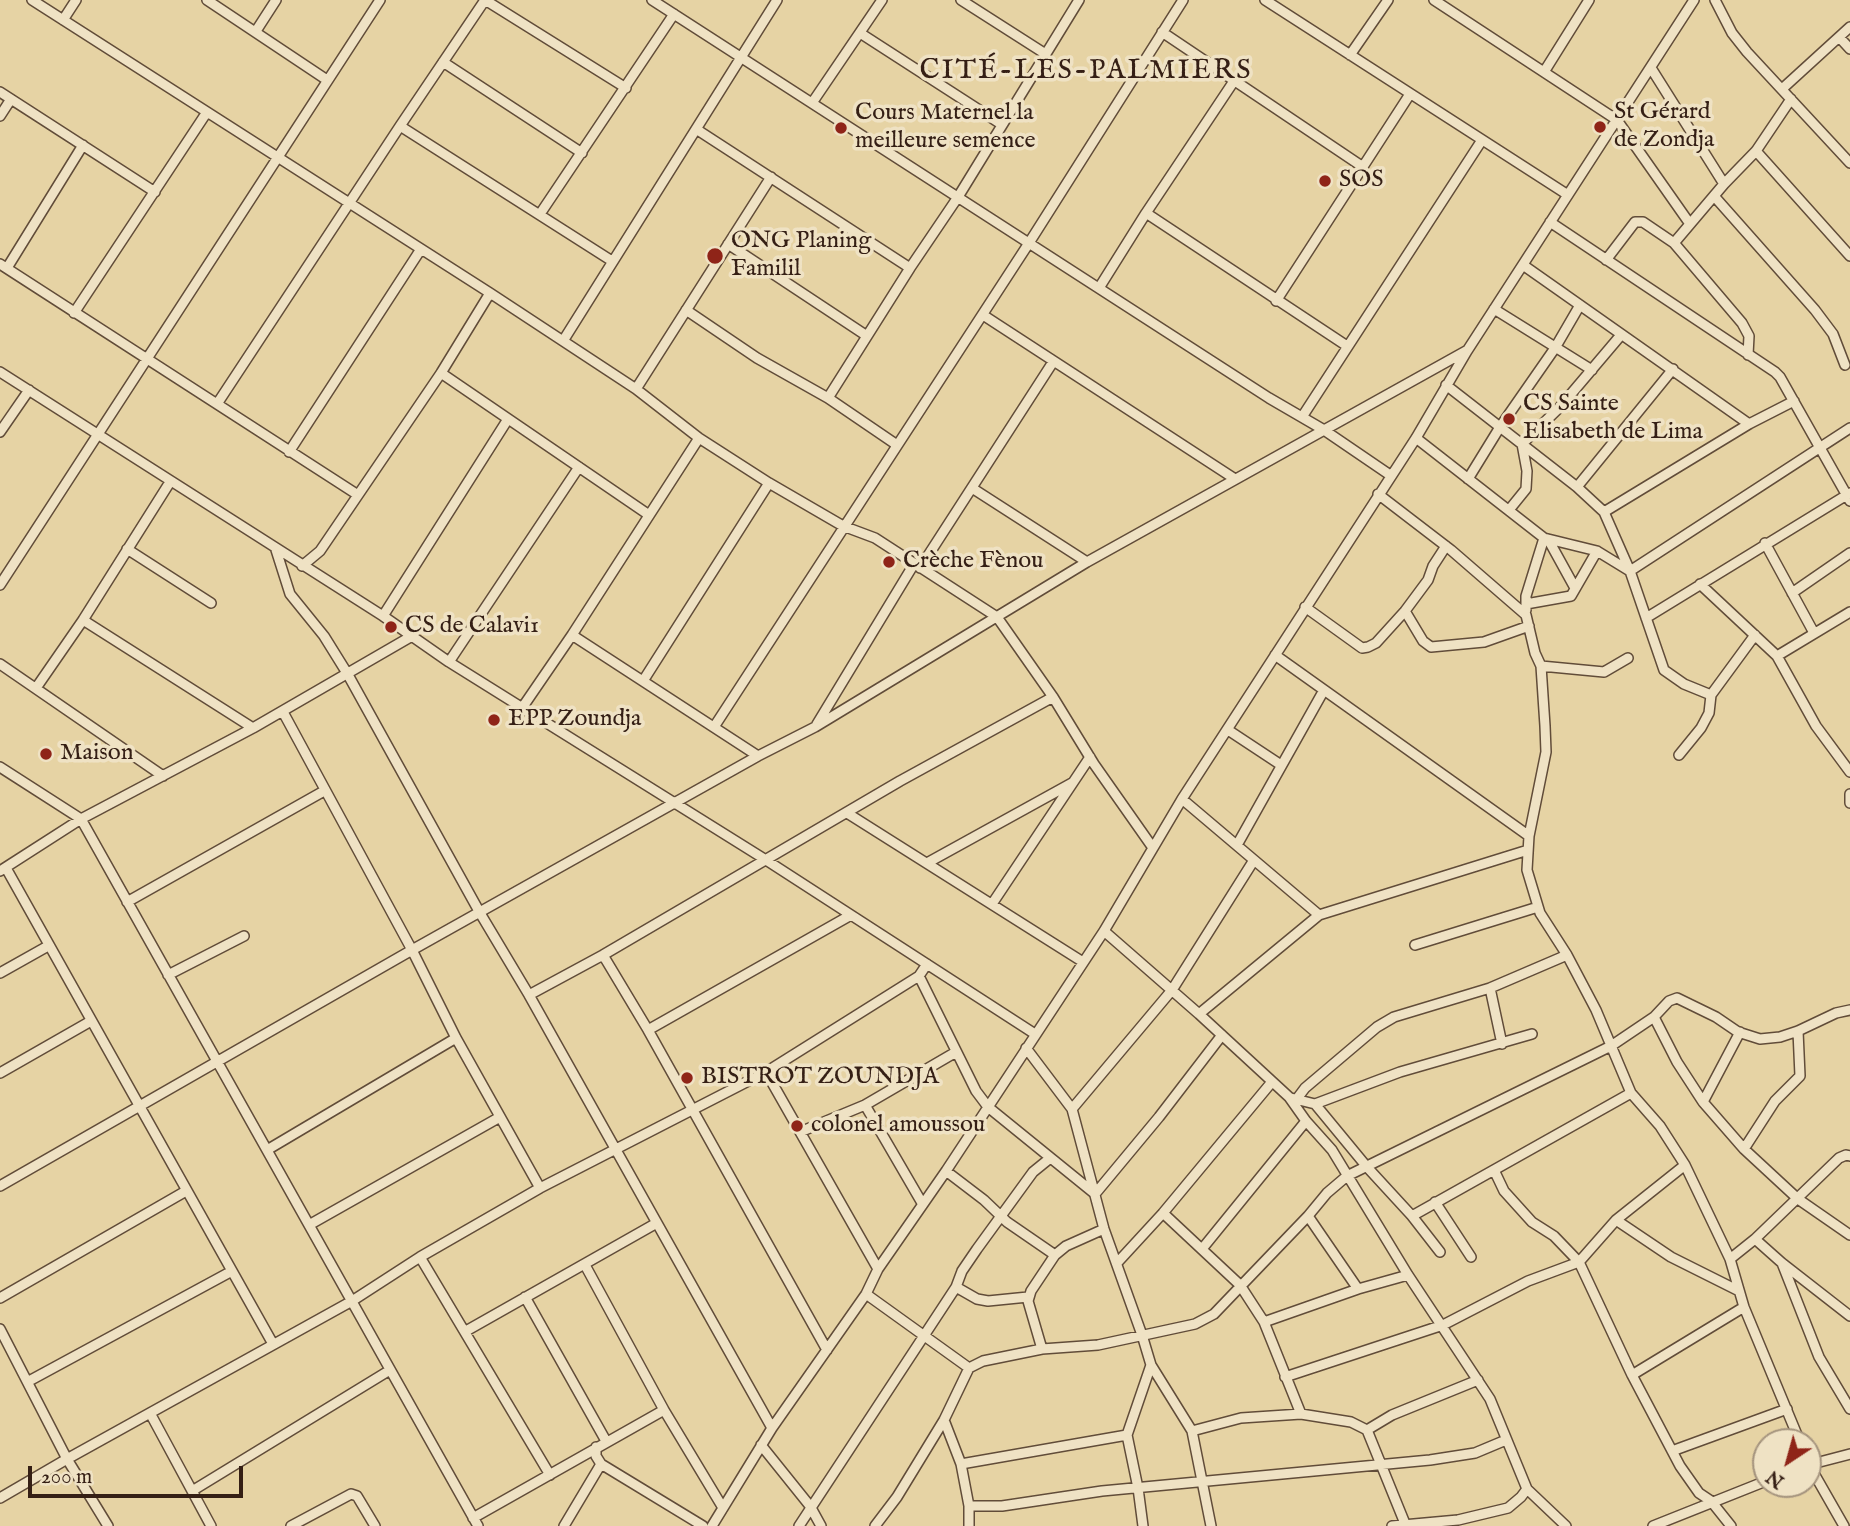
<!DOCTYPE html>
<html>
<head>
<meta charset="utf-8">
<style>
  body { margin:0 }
  #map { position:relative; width:1850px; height:1526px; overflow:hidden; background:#e6d3a4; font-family:"IM FELL English",serif }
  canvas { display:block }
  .north { position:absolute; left:1752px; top:1428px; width:70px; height:70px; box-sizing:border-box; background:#efe2c4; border:2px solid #a5947e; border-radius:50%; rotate:216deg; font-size:19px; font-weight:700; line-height:28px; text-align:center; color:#351f15 }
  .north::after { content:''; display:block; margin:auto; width:24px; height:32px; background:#8f2418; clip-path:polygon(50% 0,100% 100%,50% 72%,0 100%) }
  .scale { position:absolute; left:28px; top:1466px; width:215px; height:32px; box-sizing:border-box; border:4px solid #351f15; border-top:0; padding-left:9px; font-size:21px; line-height:24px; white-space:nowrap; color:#351f15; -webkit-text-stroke:5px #efe2c4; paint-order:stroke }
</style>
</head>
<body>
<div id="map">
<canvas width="1850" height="1526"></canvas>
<div class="north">N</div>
<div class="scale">200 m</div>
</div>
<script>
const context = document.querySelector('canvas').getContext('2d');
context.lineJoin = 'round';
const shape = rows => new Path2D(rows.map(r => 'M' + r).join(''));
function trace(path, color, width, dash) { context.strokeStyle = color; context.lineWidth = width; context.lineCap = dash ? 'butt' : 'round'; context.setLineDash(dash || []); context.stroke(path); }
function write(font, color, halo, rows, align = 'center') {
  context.font = font + ' "IM FELL English",serif'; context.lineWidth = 7; context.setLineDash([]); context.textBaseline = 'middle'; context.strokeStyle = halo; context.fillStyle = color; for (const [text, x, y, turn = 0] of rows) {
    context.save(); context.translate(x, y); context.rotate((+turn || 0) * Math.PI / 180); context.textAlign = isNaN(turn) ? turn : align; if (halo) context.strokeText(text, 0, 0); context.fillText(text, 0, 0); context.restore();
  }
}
const minor = shape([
  [32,0,490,293,636,389,699,438,769,483,843,526,875,538,997,617,1053,697,1094,764,1153,848],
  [207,0,327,80],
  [485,0,626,88],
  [652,0,1269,398,1324,430,1390,475],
  [961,0,1044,53],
  [1265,0,1568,195],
  [1434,0,1617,120,1690,224],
  [1715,0,1732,33,1747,52,1850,163],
  [63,20,76,0],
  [256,31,276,0],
  [1162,32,1363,167],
  [860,33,1001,124],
  [1839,37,1850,49],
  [1350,55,1388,0],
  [443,62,582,153],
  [1651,68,1724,184],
  [1544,72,1589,0],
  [1782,89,1850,27],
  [0,92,155,192],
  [812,103,882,0],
  [0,116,11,99],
  [400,126,612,261],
  [696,129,910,268],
  [1756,151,1850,256],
  [1714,196,1815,310,1833,334,1845,365],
  [1146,213,1347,346],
  [540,214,674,14],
  [1550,222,1775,372,1780,377,1850,501],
  [1674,243,1724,184,1756,151,1791,99],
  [728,244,867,336],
  [1606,260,1635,222,1643,222,1674,243,1742,323,1749,336,1748,355],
  [0,264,358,495],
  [1523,265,1749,424],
  [7,268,83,145],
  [1099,288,1146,213,1234,81],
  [1276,301,1410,94],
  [1494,309,1592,370],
  [686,310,757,358,828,398,897,445],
  [74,313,207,112],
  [983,315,1235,479],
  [563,341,777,0],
  [0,372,383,616,449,662,766,860,1035,1034],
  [441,373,649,515],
  [1446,385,1577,487,1604,512,1630,571,1664,670,1684,684,1711,695],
  [636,389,771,177],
  [828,398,910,268,958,197,1079,0],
  [217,404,400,126,485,0],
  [1302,417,1482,140],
  [0,432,29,390],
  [1416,438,1544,538,1597,551,1628,570],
  [289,452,421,249],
  [1468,479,1500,427,1555,348,1580,305],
  [1577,487,1673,369],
  [972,488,1087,562],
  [1378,494,1451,550,1526,615,1535,653,1541,666,1545,726,1546,752,1529,836,1527,870,1540,913,1567,955,1596,1010,1631,1093,1660,1126,1685,1165,1730,1259,1744,1307,1800,1442],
  [1509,510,1526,489,1527,471,1522,444,1560,407,1621,335],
  [1604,512,1749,424,1794,401],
  [1548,539,1575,588],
  [1765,543,1814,633],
  [127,549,211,603],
  [276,550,290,594,324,636,347,673,480,913,529,995,772,1428],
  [302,566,320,551,441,373,490,293],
  [920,568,1053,362],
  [1630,571,1850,428],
  [1700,584,1777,656,1816,726,1850,772],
  [0,585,380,0],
  [1792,593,1850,553],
  [1526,604,1571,596,1597,551],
  [1305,607,1362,648,1368,647,1376,643,1405,611,1428,580,1433,566,1446,546],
  [1526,610,1526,596,1544,538],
  [1405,611,1423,641,1431,647,1484,642,1529,626],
  [383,616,508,419],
  [1646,618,1850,493],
  [83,620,253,728],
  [572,635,758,756],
  [1275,655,1529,836],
  [1777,656,1850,612],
  [449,662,579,467],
  [0,664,163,776],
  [1541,666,1604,672,1628,658],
  [643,681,769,483],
  [36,688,83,620,170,482],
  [522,708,572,635,699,438],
  [283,712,412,950,456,1038,540,1188],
  [817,724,914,564],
  [714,727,1029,243,1183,0],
  [1228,730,1281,765],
  [1679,755,1701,728,1709,713,1711,695,1755,635],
  [0,767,81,819,478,1526],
  [1850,794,1850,803],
  [1182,799,1319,915],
  [847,813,1083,962],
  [1237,845,1324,690],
  [927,863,1072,783],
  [6,868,273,1344],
  [0,871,81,819,253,728,412,636],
  [127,902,324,791],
  [992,904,1090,757],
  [1104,931,1199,1014,1289,1097,1306,1121,1332,1150,1408,1275,1490,1399,1527,1489,1566,1526],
  [1415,945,1538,907],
  [603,955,648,1030,827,1350],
  [0,973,48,946],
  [168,975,244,936],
  [919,976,976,1091,988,1107,1094,1193],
  [1490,988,1502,1044],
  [529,995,603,955,900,781,1053,697],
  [1199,1014,1319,915,1528,850],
  [1654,1017,1677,1062,1703,1102,1744,1149,1798,1199,1850,1235],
  [648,1030,851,915],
  [1026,1048,1072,1109,1104,1229,1142,1335,1151,1365,1192,1431,1211,1526],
  [766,1072,878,1269],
  [0,1073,91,1021],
  [1291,1098,1315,1104,1367,1167,1412,1216,1440,1252],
  [1296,1100,1305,1088,1377,1027,1394,1017,1490,988,1567,955],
  [1703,1102,1740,1032],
  [1315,1104,1400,1072,1532,1034],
  [865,1105,922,1203],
  [1072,1109,1172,990,1254,860],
  [800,1132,865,1105,956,1052],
  [1744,1149,1775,1101,1800,1076,1798,1031],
  [267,1150,456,1038],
  [1494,1170,1504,1191,1532,1222,1554,1236,1579,1262,1632,1375,1680,1466,1699,1493,1711,1501,1731,1526],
  [946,1171,984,1200,1007,1222,1055,1255],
  [0,1186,412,950,758,756,815,727,1087,562,1466,351],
  [1095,1194,1159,1117,1222,1035],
  [1435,1202,1471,1257],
  [1163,1213,1240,1285,1264,1322,1301,1414],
  [1308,1216,1358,1289],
  [1412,1216,1631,1093],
  [1616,1220,1671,1257,1739,1291],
  [309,1225,500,1117],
  [1104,1229,1066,1246,1055,1255,1031,1291,1028,1301,1042,1349,1098,1345,1195,1324,1214,1314,1308,1216,1327,1193,1347,1176,1611,1046,1654,1017,1669,1001,1677,998,1716,1017,1738,1032,1760,1039,1780,1037,1798,1031,1836,1013,1850,1010],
  [1755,1239,1839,1158,1846,1155,1850,1156],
  [1202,1249,1306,1121],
  [420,1257,550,1475],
  [1730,1259,1755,1239,1782,1263,1850,1316],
  [1117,1263,1163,1213,1271,1083],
  [1782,1263,1819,1357,1850,1409],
  [585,1265,664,1410,723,1508],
  [956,1287,977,1299,988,1301,1028,1297],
  [866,1294,969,1368],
  [525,1297,606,1441],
  [0,1298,186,1191],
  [1264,1322,1358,1289,1408,1275],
  [0,1329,67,1459,108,1526],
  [466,1331,655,1224],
  [1632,1375,1744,1307],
  [1285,1377,1443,1325,1528,1281,1579,1262,1616,1220,1685,1165],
  [29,1381,232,1271],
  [150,1413,211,1526],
  [944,1420,961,1464,969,1506,969,1526],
  [1367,1430,1392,1415,1478,1380],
  [1192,1431,1241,1418,1301,1414,1351,1422,1367,1430,1406,1526],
  [761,1445,810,1506,821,1526],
  [596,1447,596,1456,601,1464,703,1526],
  [1672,1451,1787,1409],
  [1808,1463,1844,1526],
  [961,1464,1127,1435],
  [1808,1465,1850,1454],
  [192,1491,390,1370],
  [0,1498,67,1459,352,1301,420,1257,540,1188,766,1072,919,976,927,964],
  [969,1506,1002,1506,1102,1491,1430,1460,1475,1453,1506,1440],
  [473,1518,664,1410],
  [291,1526,351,1494,357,1496,375,1526],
  [564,1526,601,1464],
  [712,1526,772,1428,866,1294,878,1269,946,1171,1104,931,1182,799,1416,438,1467,351,1694,0],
  [799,1526,956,1287,962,1271,977,1249,1033,1172,1049,1159],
  [875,1526,897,1497,944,1420,969,1368,983,1361,1042,1349],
  [1143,1526,1138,1488,1127,1435,1151,1365],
  [1392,1526,1458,1520,1508,1508,1521,1497,1527,1489],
  [1653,1526,1766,1481]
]);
const markers = [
  [1600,127,7,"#8f2418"],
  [841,128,7,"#8f2418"],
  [1325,181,7,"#8f2418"],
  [715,256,9,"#8f2418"],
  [1509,419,7,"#8f2418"],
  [889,562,7,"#8f2418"],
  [391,627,7,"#8f2418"],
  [494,720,7,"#8f2418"],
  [46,754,7,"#8f2418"],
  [687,1078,7,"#8f2418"],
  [797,1126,7,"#8f2418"]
];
const poiNames = [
  ["St Gérard",1614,113],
  ["de Zondja",1614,141],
  ["Cours Maternel la",855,114],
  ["meilleure semence",855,142],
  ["SOS",1339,181],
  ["ONG Planing",731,242],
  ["Familil",731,270],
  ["CS Sainte",1523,405],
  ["Elisabeth de Lima",1523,433],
  ["Crèche Fènou",903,562],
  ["CS de Calavi1",405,627],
  ["EPP Zoundja",508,720],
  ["Maison",60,754],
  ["BISTROT ZOUNDJA",701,1078],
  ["colonel amoussou",811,1126]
];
const quarterNames = [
  ["CITÉ-LES-PALMIERS",1086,72]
];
trace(minor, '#614c39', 12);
trace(minor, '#efe2c4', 9);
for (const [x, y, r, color] of markers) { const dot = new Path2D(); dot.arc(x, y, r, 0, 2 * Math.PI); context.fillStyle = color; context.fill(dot); trace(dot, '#efe2c4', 2.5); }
write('24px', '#351f15', '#efe2c4', poiNames, 'left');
context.letterSpacing = '2px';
write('28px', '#351f15', '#efe2c4', quarterNames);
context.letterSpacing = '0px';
</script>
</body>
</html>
